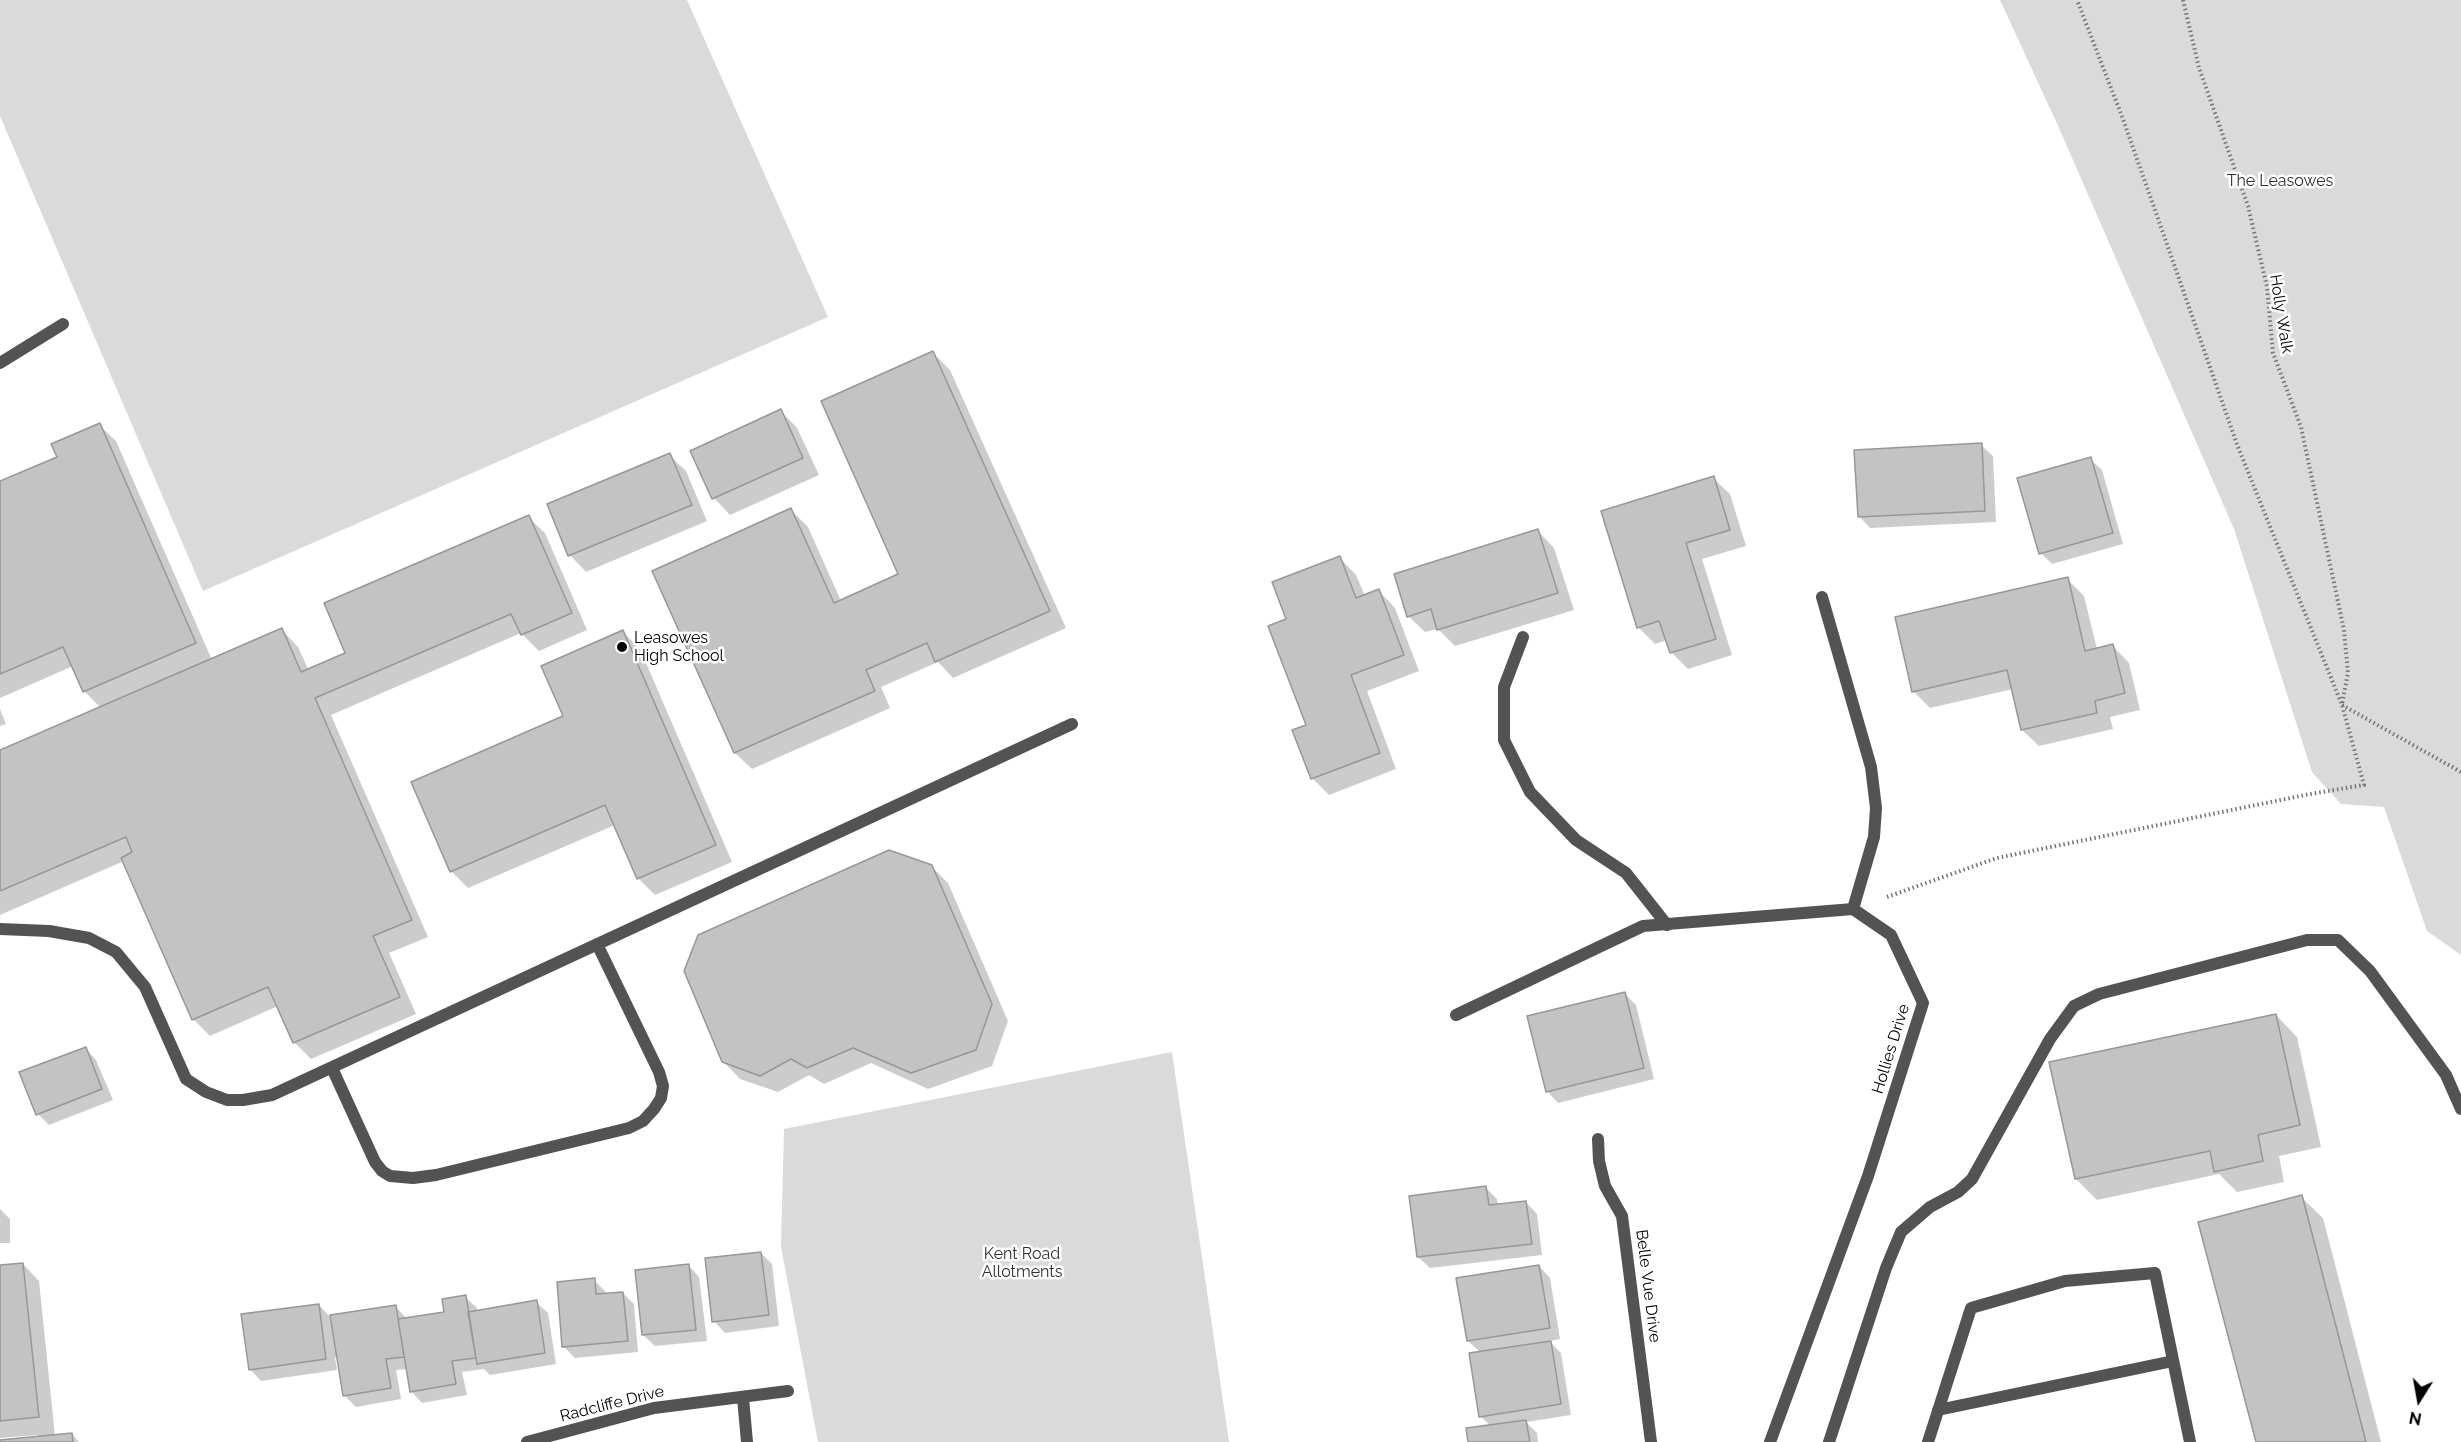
<!DOCTYPE html>
<html>
<head>
<meta charset="utf-8">
<style>
  body { margin:0 }
  #map { position:relative; width:2461px; height:1442px; overflow:hidden; background:#fff; font-family:Raleway,sans-serif }
  canvas { display:block }
  .north { position:absolute; left:2389px; top:1370px; width:60px; height:60px; -webkit-text-stroke:4px #fff; paint-order:stroke; rotate:191deg; font-size:16px; font-weight:700; line-height:24px; text-align:center; color:#000 }
  .north::after { content:''; display:block; margin:auto; width:21px; height:27px; background:#000; clip-path:polygon(50% 0,100% 100%,50% 72%,0 100%) }
</style>
</head>
<body>
<div id="map">
<canvas width="2461" height="1442"></canvas>
<div class="north">N</div>
</div>
<script>
const context = document.querySelector('canvas').getContext('2d');
context.lineJoin = 'round';
function fill(path, color) { context.fillStyle = color; context.fill(path, 'evenodd'); }
const shape = rows => new Path2D(rows.map(r => 'M' + r).join(''));
function trace(path, color, width, dash) { context.strokeStyle = color; context.lineWidth = width; context.lineCap = dash ? 'butt' : 'round'; context.setLineDash(dash || []); context.stroke(path); }
function write(font, color, halo, rows, align = 'center') {
  context.font = font + ' Raleway,sans-serif'; context.lineWidth = 5; context.setLineDash([]); context.textBaseline = 'middle'; context.strokeStyle = halo; context.fillStyle = color; for (const [text, x, y, turn = 0] of rows) {
    context.save(); context.translate(x, y); context.rotate((+turn || 0) * Math.PI / 180); context.textAlign = isNaN(turn) ? turn : align; if (halo) context.strokeText(text, 0, 0); context.fillText(text, 0, 0); context.restore();
  }
}
const green = shape([
  [0,0,687,0,828,317,203,591,0,116],
  [2000,0,2461,0,2461,955,2427,931,2384,807,2341,804,2312,772,2234,529,2059,128],
  [1172,1052,1229,1442,818,1442,781,1247,784,1129]
]);
const shadow = shape([
  [933,353,950,370,1066,628,953,678,938,662,881,687,890,708,752,769,735,753,654,571,791,510,808,527,841,601,900,575],
  [781,411,797,428,819,475,730,515,714,498,692,452],
  [99,425,116,441,212,660,282,630,298,647,309,671,347,654,528,517,545,533,587,630,539,651,521,633,331,715,428,937,389,953,416,1014,311,1059,295,1043,278,1006,210,1036,193,1019,124,861,0,915,0,752,101,708,84,691,73,666,0,698,0,483,59,457],
  [1981,445,1993,456,1996,522,1870,528,1859,516],
  [669,455,686,471,707,521,586,572,570,555],
  [2090,459,2102,470,2123,544,2052,564,2041,553],
  [1713,478,1730,494,1746,546,1702,559,1732,655,1688,669,1671,652,1667,640,1655,644,1638,627],
  [1538,531,1554,548,1574,610,1455,646,1438,629,1425,632,1408,616],
  [1340,558,1356,575,1365,596,1379,591,1395,608,1419,671,1367,691,1396,769,1329,795,1312,778,1308,726,1288,619],
  [2067,579,2084,596,2097,649,2113,646,2129,663,2140,710,2110,717,2113,729,2039,746,2022,730,2013,689,1930,708,1913,691],
  [623,632,640,649,732,862,655,895,638,878,615,825,468,888,451,871,565,717],
  [0,709,6,724,0,726],
  [931,866,948,883,1008,1021,992,1066,928,1089,871,1063,824,1084,809,1075,778,1092,740,1079,723,1061],
  [1625,994,1636,1005,1654,1079,1558,1103,1547,1091],
  [2276,1015,2297,1037,2321,1147,2279,1156,2284,1182,2237,1192,2219,1174,2097,1200,2076,1179],
  [85,1048,96,1060,113,1100,49,1125,38,1114],
  [1486,1188,1497,1199,1498,1206,1526,1202,1537,1214,1542,1255,1430,1268,1418,1257],
  [2301,1197,2323,1218,2381,1442,2258,1442],
  [0,1209,10,1219,10,1243,0,1243],
  [761,1253,772,1264,779,1326,725,1333,714,1321],
  [23,1264,39,1281,55,1436,72,1434,79,1442,0,1442,38,1438,38,1435,0,1438,0,1266],
  [688,1265,699,1277,707,1341,655,1346,643,1335],
  [1539,1266,1550,1278,1560,1339,1549,1341,1561,1353,1571,1415,1526,1422,1537,1433,1538,1442,1470,1442,1491,1426,1480,1416,1481,1353,1468,1341],
  [594,1280,605,1291,606,1295,623,1293,634,1304,638,1352,575,1358,564,1347],
  [465,1297,477,1308,477,1312,536,1302,548,1313,556,1364,490,1375,484,1369,462,1372,467,1395,422,1403,411,1391,407,1369,396,1370,401,1399,356,1407,344,1395,338,1357,335,1358,337,1370,261,1381,250,1369,319,1305,330,1317,395,1306,407,1319,446,1313]
]);
const building = shape([
  [933,351,1050,611,935,662,927,643,866,670,875,691,734,753,652,571,791,508,834,603,898,574,821,401,933,351],
  [781,409,803,458,712,499,690,451,781,409],
  [100,423,196,643,83,692,63,647,0,674,0,481,57,457,51,444,100,423],
  [1982,443,1985,511,1858,517,1854,450,1982,443],
  [670,453,692,505,568,556,547,504,670,453],
  [2091,457,2113,533,2039,554,2017,478,2091,457],
  [1714,476,1730,530,1686,543,1716,639,1670,653,1659,621,1637,628,1601,511,1714,476],
  [529,515,572,613,521,635,511,614,315,698,412,920,373,936,400,997,293,1043,268,987,192,1020,121,858,132,852,126,837,0,891,0,750,282,628,301,672,345,653,324,603,529,515],
  [1538,529,1558,593,1437,630,1431,609,1407,617,1394,574,1538,529],
  [1340,556,1356,598,1379,589,1404,655,1351,675,1380,753,1311,779,1292,730,1306,725,1268,626,1286,619,1272,582,1340,556],
  [2068,577,2085,651,2113,644,2125,693,2095,701,2097,713,2021,730,2007,670,1912,692,1895,617,2068,577],
  [623,630,716,845,637,879,605,805,450,872,411,782,563,716,541,666,623,630],
  [889,850,932,865,992,1004,976,1050,911,1073,853,1048,807,1068,791,1059,760,1076,722,1062,684,971,698,935,889,850],
  [1625,992,1644,1068,1546,1092,1527,1016,1625,992],
  [2276,1014,2300,1125,2258,1135,2263,1161,2214,1172,2210,1151,2075,1179,2049,1062,2276,1014],
  [86,1047,102,1089,36,1115,19,1072,86,1047],
  [1486,1186,1489,1205,1526,1201,1532,1244,1417,1257,1409,1196,1486,1186],
  [2302,1195,2366,1442,2256,1442,2198,1222,2302,1195],
  [761,1252,769,1315,712,1322,705,1258,761,1252],
  [23,1263,39,1417,0,1421,0,1265,23,1263],
  [689,1264,696,1330,642,1335,635,1270,689,1264],
  [1539,1265,1550,1328,1467,1341,1456,1278,1539,1265],
  [595,1278,596,1294,623,1292,628,1341,562,1347,557,1282,595,1278],
  [466,1295,476,1358,452,1361,456,1384,410,1392,398,1319,444,1312,442,1299,466,1295],
  [537,1300,545,1353,477,1364,468,1312,537,1300],
  [319,1304,326,1359,249,1370,241,1314,319,1304],
  [396,1305,404,1357,386,1359,391,1388,343,1396,330,1315,396,1305],
  [1551,1341,1561,1404,1479,1417,1469,1353,1551,1341],
  [1526,1420,1530,1442,1468,1442,1466,1428,1526,1420],
  [72,1433,73,1442,0,1442,0,1440,72,1433]
]);
const path = shape([
  [2183,0,2199,68,2248,206,2267,287,2273,353,2301,427,2344,630,2348,673,2342,704],
  [2342,705,2461,772],
  [1887,897,1997,858,2310,794,2364,785,2342,705,2238,447,2123,119,2077,0]
]);
const lane = shape([
  [0,363,63,324],
  [1822,597,1871,767,1876,808,1874,837,1853,909],
  [1523,637,1504,687,1504,740,1530,792,1576,840,1626,873,1667,925],
  [0,929,49,931,89,938,116,952,145,987,186,1079,206,1092,227,1100,243,1100,272,1095,1072,724],
  [332,1068,375,1162,382,1171,390,1176,413,1178,436,1175,629,1128,643,1121,654,1109,661,1098,663,1086,659,1072,597,944],
  [1938,1410,2173,1361],
  [1829,1442,1886,1268,1901,1232,1930,1207,1958,1192,1972,1179,2050,1039,2074,1006,2099,994,2307,940,2338,940,2370,971,2446,1075,2461,1109],
  [1928,1442,1971,1308,2065,1281,2155,1273,2190,1442]
]);
const street = shape([
  [1456,1015,1643,926,1853,909,1891,935,1923,1003,1868,1176,1770,1442],
  [1598,1139,1599,1161,1605,1186,1622,1216,1651,1442],
  [743,1398,747,1442],
  [527,1442,654,1408,788,1391]
]);
const markers = [
  [622,647,6,"#000"]
];
const parkNames = [
  ["The Leasowes",2280,181],
  ["Kent Road",1022,1254],
  ["Allotments",1022,1272]
];
const streetNames = [
  ["Holly Walk",2281,314,81],
  ["Hollies Drive",1891,1049,-73],
  ["Belle Vue Drive",1648,1286,83],
  ["Radcliffe Drive",612,1404,-14]
];
const poiNames = [
  ["Leasowes",634,638],
  ["High School",634,656]
];
fill(green, '#dadada');
fill(shadow, '#0003');
fill(building, '#c3c3c3');
trace(building, '#979797', 1.5);
trace(path, '#757575', 4, [1.5, 3]);
trace(lane, '#535353', 12);
trace(street, '#535353', 12);
for (const [x, y, r, color] of markers) { const dot = new Path2D(); dot.arc(x, y, r, 0, 2 * Math.PI); context.fillStyle = color; context.fill(dot); trace(dot, '#fff', 2); }
write('16px', '#313131', '#fff', parkNames);
write('16px', '#000', '#fff', streetNames);
write('16px', '#000', '#fff', poiNames, 'left');
</script>
</body>
</html>
